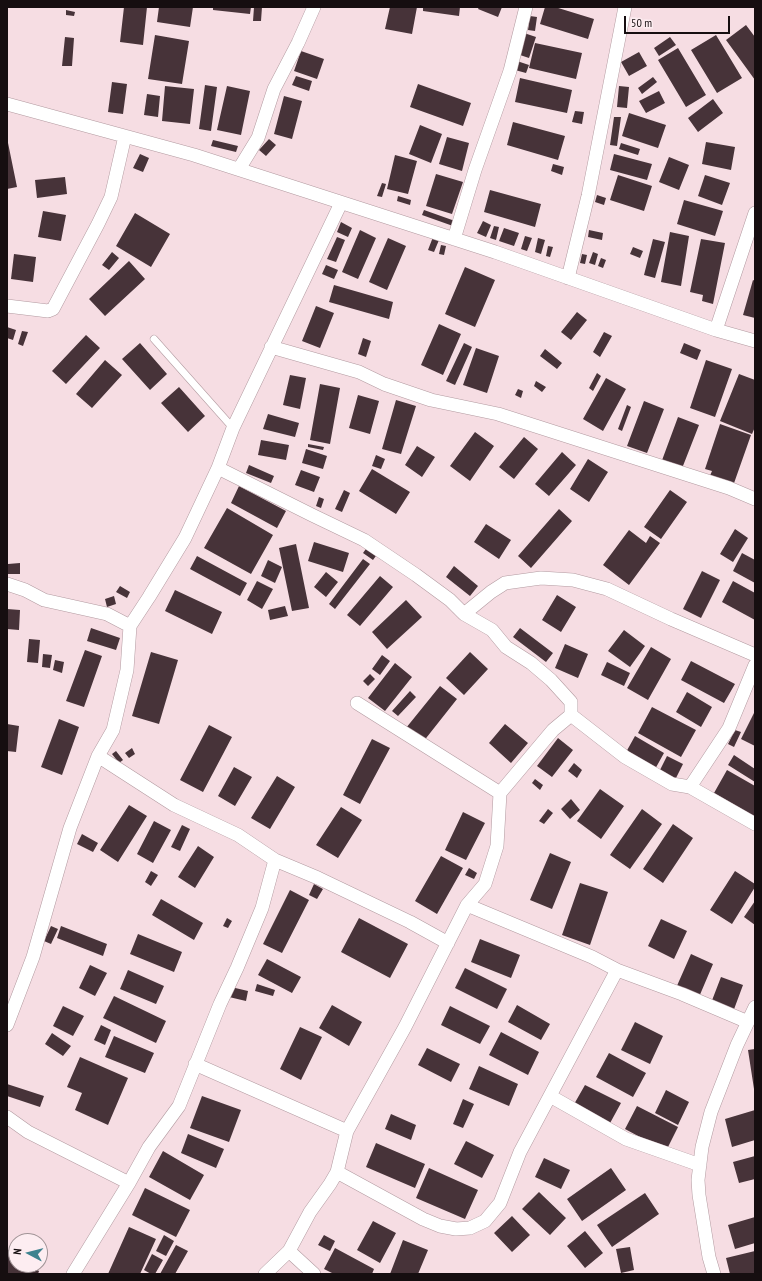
<!DOCTYPE html>
<html>
<head>
<meta charset="utf-8">
<style>
  body { margin:0 }
  #map { position:relative; width:762px; height:1281px; overflow:hidden; background:#f6dde3; font-family:"PT Sans Narrow",sans-serif }
  canvas { display:block }
  .frame { position:absolute; inset:0; border:8px solid #160e10; pointer-events:none }
  .north { position:absolute; left:8px; top:1233px; width:40px; height:40px; box-sizing:border-box; background:#fdedf1; border:1px solid #a19497; border-radius:50%; rotate:277deg; font-size:11px; font-weight:700; line-height:16px; text-align:center; color:#160e10 }
  .north::after { content:''; display:block; margin:auto; width:14px; height:18px; background:#3d838f; clip-path:polygon(50% 0,100% 100%,50% 72%,0 100%) }
  .scale { position:absolute; left:624px; top:16px; width:106px; height:18px; box-sizing:border-box; border:2px solid #160e10; border-top:0; padding-left:5px; font-size:12px; line-height:14px; white-space:nowrap; color:#160e10; -webkit-text-stroke:3px #fdedf1; paint-order:stroke }
</style>
</head>
<body>
<div id="map">
<canvas width="762" height="1281"></canvas>
<div class="frame"></div>
<div class="north">N</div>
<div class="scale">50 m</div>
</div>
<script>
const context = document.querySelector('canvas').getContext('2d');
context.lineJoin = 'round';
function fill(path, color) { context.fillStyle = color; context.fill(path, 'evenodd'); }
const shape = rows => new Path2D(rows.map(r => 'M' + r).join(''));
function trace(path, color, width, dash) { context.strokeStyle = color; context.lineWidth = width; context.lineCap = dash ? 'butt' : 'round'; context.setLineDash(dash || []); context.stroke(path); }
const building = shape([
  [124,7,147,7,143,45,120,42],
  [159,7,193,7,190,27,157,22],
  [213,7,251,7,250,14,213,10],
  [254,7,262,7,261,21,253,21],
  [390,7,417,7,412,34,385,29],
  [423,7,460,7,459,16,423,11],
  [479,7,502,7,498,17,478,9],
  [545,7,555,7,594,19,588,39,540,24],
  [66,10,75,12,74,16,66,15],
  [530,16,537,17,535,31,528,30],
  [746,25,755,37,755,80,726,40],
  [524,33,536,37,529,58,517,54],
  [155,35,189,41,182,84,148,79],
  [716,35,742,78,717,93,691,50],
  [65,37,74,38,72,66,62,66],
  [670,37,676,45,659,56,654,48],
  [535,43,582,53,576,79,529,68],
  [678,48,706,95,686,107,658,60],
  [301,51,324,59,317,79,294,71],
  [639,52,647,66,629,76,621,62],
  [517,61,529,65,526,73,515,70],
  [296,76,312,81,309,91,292,85],
  [653,77,657,82,642,94,638,88],
  [520,78,572,90,567,113,515,102],
  [112,82,127,84,123,114,108,112],
  [418,84,471,103,463,126,410,107],
  [205,85,217,87,211,131,199,129],
  [165,86,194,89,190,124,162,121],
  [227,86,250,91,241,135,217,130],
  [619,86,629,87,627,108,617,107],
  [659,91,665,103,646,113,639,101],
  [147,94,160,96,158,117,144,115],
  [284,96,302,101,292,139,274,134],
  [713,99,723,113,698,132,688,118],
  [575,111,584,112,582,124,572,122],
  [629,113,666,125,658,148,622,136],
  [614,117,621,117,617,146,610,145],
  [513,122,565,136,558,160,507,145],
  [420,125,442,134,431,163,409,154],
  [447,137,469,143,462,171,439,164],
  [7,138,17,187,7,189],
  [269,139,276,145,266,156,259,150],
  [213,140,238,146,236,152,211,146],
  [706,142,735,147,731,170,702,164],
  [621,143,640,149,638,155,619,149],
  [140,154,149,158,143,172,133,168],
  [614,154,652,164,647,180,610,170],
  [395,155,417,161,408,194,387,189],
  [669,157,689,165,679,190,659,182],
  [553,164,564,167,562,175,551,171],
  [436,174,463,182,452,214,426,206],
  [618,175,652,186,644,211,610,200],
  [705,175,730,183,722,205,698,196],
  [65,177,67,194,37,198,35,180],
  [382,183,386,184,382,197,377,196],
  [490,190,541,204,535,227,484,212],
  [597,195,606,198,604,205,595,202],
  [398,196,411,200,410,205,397,201],
  [684,200,723,211,715,236,677,224],
  [424,210,455,221,453,226,422,215],
  [43,211,66,215,61,241,38,237],
  [135,213,170,234,151,267,116,246],
  [483,221,491,225,486,237,477,233],
  [341,222,352,228,348,237,337,232],
  [494,226,499,227,496,240,490,238],
  [504,228,519,233,514,246,499,241],
  [360,230,376,238,358,279,342,272],
  [589,230,603,233,602,240,588,237],
  [670,232,689,236,681,286,661,282],
  [525,236,532,238,527,251,521,249],
  [337,237,345,240,336,262,327,259],
  [433,237,439,240,434,252,428,250],
  [388,238,406,246,387,290,369,282],
  [538,238,545,240,541,254,535,252],
  [653,239,665,242,655,278,644,275],
  [701,239,725,243,713,304,702,301,703,295,690,292],
  [441,245,446,246,444,255,439,254],
  [548,246,553,247,550,257,546,256],
  [633,247,643,251,640,258,630,254],
  [112,252,119,258,109,270,102,265],
  [593,252,598,254,595,265,589,263],
  [14,254,36,257,33,282,11,279],
  [582,254,587,255,585,264,580,263],
  [601,258,606,260,603,268,598,266],
  [129,261,145,279,105,316,89,299],
  [326,265,338,270,334,279,322,274],
  [465,267,495,280,475,327,445,314],
  [753,280,755,281,755,318,743,315],
  [334,285,393,302,389,319,329,302],
  [316,306,334,313,320,348,302,341],
  [577,312,587,320,571,340,561,332],
  [439,324,461,334,443,375,421,365],
  [7,327,16,330,13,340,7,338],
  [22,331,28,332,23,346,18,344],
  [604,332,612,336,600,357,593,352],
  [86,335,100,348,66,384,52,371],
  [363,338,371,341,366,357,358,354],
  [140,343,167,374,150,390,122,359],
  [464,343,472,347,455,385,446,381],
  [684,343,701,350,697,360,680,353],
  [476,348,499,356,487,393,463,385],
  [545,349,562,363,557,369,540,356],
  [105,360,122,375,92,408,76,394],
  [706,360,732,369,715,417,690,408],
  [597,373,601,376,593,391,589,388],
  [739,374,755,380,755,427,752,434,720,421],
  [290,375,306,378,300,409,283,405],
  [606,378,626,389,603,431,583,419],
  [536,381,546,387,542,392,534,386],
  [320,384,340,388,330,444,310,440],
  [179,387,205,416,188,432,161,403],
  [518,389,523,391,521,398,515,395],
  [358,395,379,401,370,434,349,428],
  [396,400,416,406,401,454,382,449],
  [644,401,664,409,647,453,627,446],
  [627,405,631,407,622,431,618,429],
  [268,414,299,423,295,437,263,429],
  [678,417,699,425,681,471,661,463],
  [720,424,751,435,733,486,709,478,712,471,705,469],
  [475,432,494,446,470,481,450,466],
  [524,437,538,449,514,479,499,467],
  [261,440,289,445,286,460,258,455],
  [308,444,324,447,323,450,308,447],
  [417,446,435,457,422,477,405,465],
  [306,449,327,456,323,469,302,463],
  [562,452,576,465,549,496,535,484],
  [376,455,385,459,381,469,372,466],
  [588,459,608,472,589,502,570,489],
  [249,465,274,476,271,483,246,473],
  [372,469,410,492,396,514,359,491],
  [301,470,320,477,314,492,295,485],
  [239,486,286,511,277,528,231,503],
  [344,490,350,493,342,512,335,509],
  [670,490,687,502,661,539,644,527],
  [319,497,324,499,321,508,316,506],
  [227,508,273,535,251,574,204,548],
  [559,509,572,521,531,568,518,556],
  [486,524,511,540,499,559,474,542],
  [735,529,748,538,733,562,720,554],
  [629,530,646,543,650,536,660,543,629,585,603,565],
  [314,542,349,553,343,572,308,561],
  [296,544,309,608,292,611,279,548],
  [368,546,378,553,373,560,363,553],
  [742,553,755,560,755,583,733,571],
  [197,556,247,583,240,596,190,569],
  [363,559,370,564,335,609,329,604],
  [268,560,282,567,275,583,261,576],
  [20,563,20,574,8,574,8,564],
  [454,566,478,586,470,596,446,577],
  [702,571,720,580,701,618,683,609],
  [326,572,338,582,326,597,314,587],
  [380,576,393,587,360,626,347,615],
  [257,581,273,589,262,609,247,600],
  [733,581,755,593,755,620,722,602],
  [120,586,130,592,127,598,116,592],
  [175,590,222,612,212,634,165,611],
  [557,595,576,607,561,632,542,620],
  [114,596,116,604,107,607,105,599],
  [406,600,422,617,387,649,372,632],
  [285,606,288,616,270,620,268,610],
  [7,609,20,610,19,630,7,629],
  [91,628,120,638,116,650,87,641],
  [520,628,553,653,546,662,513,637],
  [624,630,645,646,630,667,608,651],
  [29,639,40,640,38,663,27,662],
  [565,644,588,654,578,678,555,668],
  [651,647,671,659,648,700,627,688],
  [85,650,102,656,84,707,66,701],
  [151,652,178,660,159,724,132,716],
  [470,652,488,669,464,695,446,678],
  [43,654,52,655,50,668,42,667],
  [382,655,390,661,380,675,372,669],
  [55,660,64,662,62,673,53,670],
  [691,661,735,684,724,703,681,680],
  [607,662,630,673,624,686,601,675],
  [395,663,412,677,385,711,368,698],
  [370,674,375,679,368,686,363,681],
  [440,686,457,699,423,742,406,728],
  [410,691,416,697,398,716,392,711],
  [687,692,712,707,701,727,676,712],
  [652,707,696,730,681,757,638,733],
  [755,711,755,746,741,739],
  [59,719,79,727,62,775,41,767],
  [7,724,19,726,16,752,7,751],
  [505,724,528,743,511,763,489,743],
  [209,725,232,737,203,792,180,780],
  [735,730,741,732,734,747,728,744],
  [635,736,664,753,654,771,625,754],
  [558,738,573,750,552,777,537,766],
  [372,739,390,748,360,804,343,795],
  [132,748,135,754,129,758,125,753],
  [116,751,123,760,119,763,112,754],
  [734,755,755,769,755,782,728,765],
  [667,756,683,764,674,782,658,774],
  [574,763,582,770,577,778,568,771],
  [234,767,252,777,235,806,218,796],
  [727,770,755,786,755,817,714,793],
  [277,776,295,787,270,829,251,818],
  [535,779,543,785,540,790,532,783],
  [600,789,624,806,601,839,577,821],
  [571,799,580,810,570,819,561,809],
  [129,805,147,816,118,862,100,850],
  [341,807,362,820,338,858,316,845],
  [548,809,553,813,544,824,539,821],
  [642,809,662,824,630,869,610,855],
  [463,812,485,823,466,860,445,850],
  [154,821,171,830,153,863,137,854],
  [673,824,693,838,663,883,643,869],
  [182,825,190,829,180,851,171,847],
  [82,834,98,843,93,852,77,844],
  [198,846,214,857,195,888,178,877],
  [550,853,571,862,552,909,530,900],
  [441,856,463,868,437,914,415,901],
  [469,868,477,873,474,879,465,875],
  [151,871,158,875,151,886,145,882],
  [735,871,755,884,755,887,732,924,710,910],
  [580,883,608,892,590,945,562,935],
  [314,884,323,889,317,899,309,895],
  [290,890,309,900,282,953,263,944],
  [161,899,203,923,194,940,152,915],
  [755,901,755,925,744,917],
  [227,918,232,921,228,928,223,926],
  [359,918,408,944,390,978,341,952],
  [661,919,687,931,674,959,648,946],
  [51,926,58,929,51,944,44,941],
  [61,926,107,944,103,956,57,938],
  [138,934,182,952,174,972,130,954],
  [480,939,520,955,511,978,471,962],
  [691,954,713,964,699,997,676,988],
  [267,959,301,977,292,993,258,975],
  [90,965,107,973,95,996,79,988],
  [465,968,507,989,497,1009,455,988],
  [128,970,164,986,156,1004,120,989],
  [721,977,743,985,733,1012,711,1003],
  [257,984,275,990,273,996,255,991],
  [231,987,248,991,246,1001,229,997],
  [114,996,166,1021,156,1043,103,1018],
  [332,1005,362,1022,349,1046,319,1028],
  [517,1005,550,1024,541,1040,508,1022],
  [63,1006,84,1016,73,1036,53,1026],
  [450,1006,490,1026,480,1044,441,1025],
  [635,1022,663,1036,650,1064,621,1050],
  [101,1025,111,1030,105,1045,94,1040],
  [300,1027,322,1037,301,1080,280,1069],
  [501,1032,539,1052,528,1075,489,1055],
  [52,1033,71,1046,63,1056,45,1044],
  [114,1036,154,1053,145,1073,105,1057],
  [427,1048,460,1064,451,1082,418,1065],
  [755,1049,755,1089,754,1089,748,1050],
  [609,1053,646,1073,633,1097,596,1077],
  [80,1057,128,1078,108,1125,75,1110,82,1093,67,1087],
  [479,1066,518,1084,509,1106,469,1089],
  [7,1084,44,1096,40,1107,7,1096],
  [585,1085,621,1103,609,1125,573,1106],
  [666,1090,689,1102,678,1125,655,1113],
  [202,1096,241,1110,229,1142,190,1128],
  [463,1099,474,1104,463,1128,453,1124],
  [637,1106,678,1127,666,1151,625,1129],
  [755,1110,755,1140,732,1147,725,1119],
  [391,1114,416,1125,411,1140,385,1129],
  [188,1134,224,1149,216,1168,181,1153],
  [466,1141,494,1155,482,1178,454,1164],
  [376,1143,425,1164,415,1188,366,1167],
  [163,1151,204,1175,190,1200,149,1177],
  [755,1156,755,1179,739,1183,733,1162],
  [544,1158,570,1170,561,1189,535,1177],
  [429,1168,478,1190,465,1219,416,1198],
  [611,1168,626,1190,582,1221,567,1199],
  [145,1188,190,1210,176,1237,132,1215],
  [539,1192,566,1218,550,1235,522,1209],
  [645,1193,659,1214,612,1247,597,1225],
  [512,1216,530,1235,512,1252,494,1233],
  [755,1217,755,1243,735,1249,728,1225],
  [373,1221,396,1233,380,1263,357,1250],
  [129,1227,156,1239,140,1274,108,1274],
  [585,1231,603,1253,585,1268,567,1246],
  [164,1235,174,1241,166,1256,156,1251],
  [324,1235,335,1241,330,1251,318,1245],
  [403,1240,428,1250,418,1274,390,1274],
  [176,1245,188,1251,175,1274,160,1274],
  [630,1247,634,1270,621,1273,616,1249],
  [335,1248,374,1269,372,1274,334,1274,324,1269],
  [7,1249,16,1255,16,1265,30,1265,39,1271,38,1274,7,1274],
  [755,1251,755,1274,730,1274,726,1258],
  [152,1254,163,1260,155,1274,151,1274,144,1270]
]);
const service = shape([
  [154,339,233,428]
]);
const minor = shape([
  [7,104,194,155,495,252,716,330,755,341],
  [239,169,258,138,274,89,298,43,314,7],
  [454,239,475,170,510,71,526,7],
  [568,278,588,196,625,7],
  [7,306,40,310,48,311,53,309,98,224,111,197,125,136],
  [716,330,755,213],
  [271,347,359,372,384,384,431,400,498,414,729,488,755,499],
  [218,468,312,515,364,540,416,575,450,600,464,614,492,630,506,647,531,663,551,680,571,702,571,715,625,757,672,784,690,787,755,824],
  [7,584,25,590,44,600,107,614,130,626],
  [464,614,491,592,505,583,541,578,573,580,607,589,671,619,755,655],
  [357,703,500,793],
  [98,756,174,805,238,835,275,860,318,878,410,922,448,943],
  [690,787,729,728,755,665],
  [467,905,592,957,617,970,682,994,748,1022],
  [7,1025,33,957,70,828,98,756,113,730,127,670,130,626,149,597,185,538,218,468,233,428,341,203],
  [195,1064,347,1131],
  [550,1096,626,1139,700,1165],
  [7,1117,28,1132,129,1183],
  [337,1172,423,1219,440,1226,456,1229,470,1228,485,1221,500,1203,520,1152,617,970],
  [289,1251,314,1274],
  [73,1274,129,1183,149,1147,179,1106,220,1004,237,968,262,908,275,860],
  [265,1274,289,1251,310,1212,330,1184,337,1172,347,1131,405,1027,467,905,485,884,497,846,500,793,553,730,571,715],
  [714,1274,709,1257,699,1195,698,1180,702,1147,711,1112,737,1045,755,1007]
]);
fill(building, '#473339');
trace(service, '#b29aa0', 8);
trace(minor, '#b29aa0', 14);
trace(service, '#fff', 7);
trace(minor, '#fff', 13);
</script>
</body>
</html>
